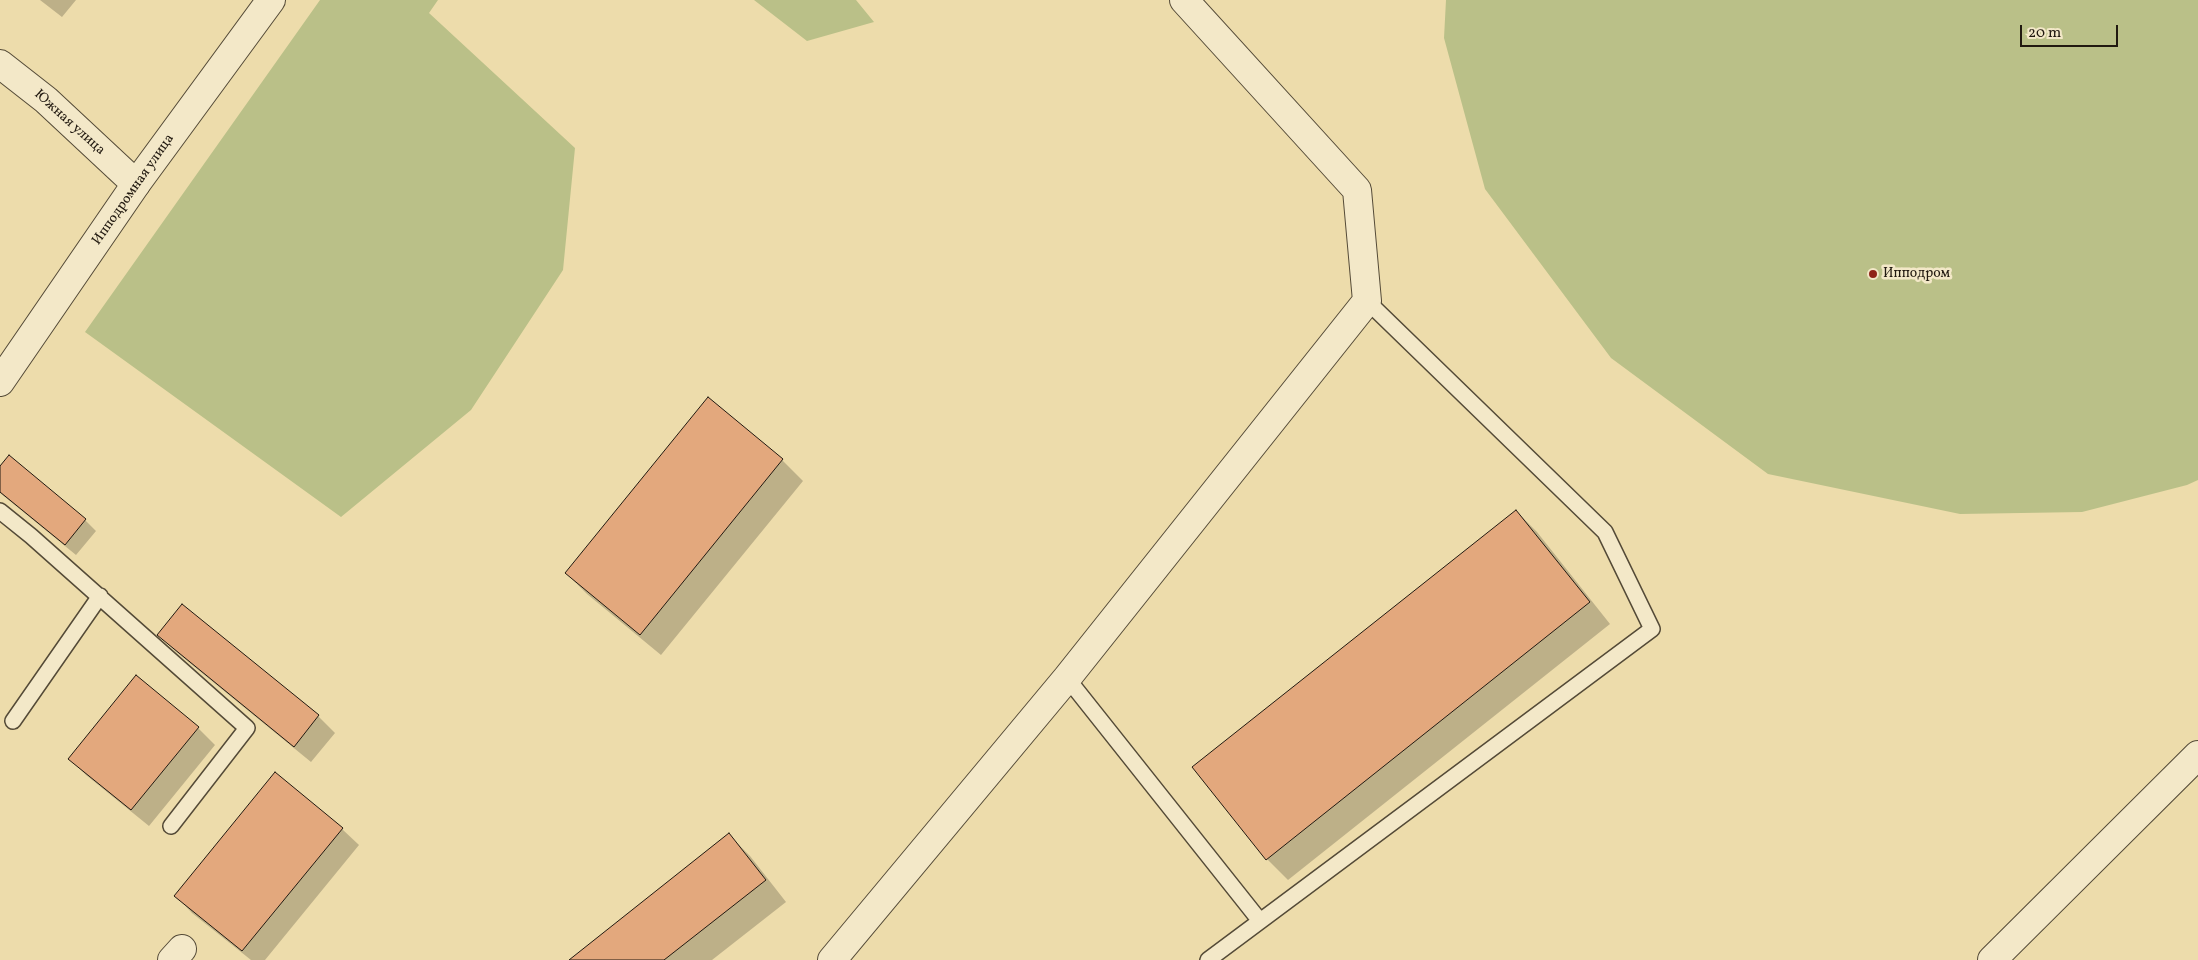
<!DOCTYPE html>
<html>
<head>
<meta charset="utf-8">
<style>
  body { margin:0 }
  #map { position:relative; width:2198px; height:960px; overflow:hidden; background:#eddcab; font-family:Vollkorn,serif }
  canvas { display:block }
  .scale { position:absolute; left:2020px; top:25px; width:98px; height:22px; box-sizing:border-box; border:2px solid #211910; border-top:0; padding-left:6px; font-size:15px; line-height:18px; white-space:nowrap; color:#211910; -webkit-text-stroke:4px #f3e8c8; paint-order:stroke }
</style>
</head>
<body>
<div id="map">
<canvas width="2198" height="960"></canvas>
<div class="scale">20 m</div>
</div>
<script>
const context = document.querySelector('canvas').getContext('2d');
context.lineJoin = 'round';
function fill(path, color) { context.fillStyle = color; context.fill(path, 'evenodd'); }
const shape = rows => new Path2D(rows.map(r => 'M' + r).join(''));
function trace(path, color, width, dash) { context.strokeStyle = color; context.lineWidth = width; context.lineCap = dash ? 'butt' : 'round'; context.setLineDash(dash || []); context.stroke(path); }
function write(font, color, halo, rows, align = 'center') {
  context.font = font + ' Vollkorn,serif'; context.lineWidth = 5; context.setLineDash([]); context.textBaseline = 'middle'; context.strokeStyle = halo; context.fillStyle = color; for (const [text, x, y, turn = 0] of rows) {
    context.save(); context.translate(x, y); context.rotate((+turn || 0) * Math.PI / 180); context.textAlign = isNaN(turn) ? turn : align; if (halo) context.strokeText(text, 0, 0); context.fillText(text, 0, 0); context.restore();
  }
}
const green = shape([
  [320,0,438,0,429,13,575,148,563,270,471,410,341,517,85,332],
  [754,0,856,0,874,22,807,41],
  [1446,0,2198,0,2198,480,2187,485,2082,512,1960,514,1768,474,1611,358,1485,189,1444,38]
]);
const shadow = shape([
  [40,0,76,0,62,17],
  [782,460,803,481,661,655,587,594,566,573],
  [0,468,85,520,96,531,76,555,0,493],
  [1516,511,1537,532,1610,624,1288,880,1267,859],
  [182,605,318,716,335,733,311,762,175,651,159,635],
  [198,728,215,745,149,826,86,775,70,759],
  [342,829,359,845,265,960,251,960,192,913,176,896],
  [729,835,750,856,786,902,712,960,571,960]
]);
const building = shape([
  [708,397,783,459,640,635,565,573,708,397],
  [9,455,86,519,65,545,0,492,0,466,9,455],
  [1516,510,1590,602,1266,860,1192,767,1516,510],
  [182,604,319,715,294,747,157,635,182,604],
  [136,675,199,727,131,810,68,759,136,675],
  [275,772,343,828,242,951,174,896,275,772],
  [729,833,766,880,664,960,569,960,729,833]
]);
const service = shape([
  [0,511,31,536,247,728,171,826],
  [1067,678,1260,921],
  [13,721,100,596],
  [1208,960,1652,629,1605,532,1367,301]
]);
const minor = shape([
  [136,184,271,0],
  [172,960,182,949],
  [832,960,1067,678,1367,301,1357,190,1184,0],
  [1992,960,2198,755]
]);
const tertiary = shape([
  [0,64,46,100,136,184,0,382]
]);
const markers = [
  [1873,274,5,"#8f2418"]
];
const streetNames = [
  ["Южная улица",69,123,42],
  ["Ипподромная улица",134,190,-55]
];
const poiNames = [
  ["Ипподром",1883,274]
];
fill(green, '#bac088');
fill(shadow, '#0003');
fill(building, '#e3a87d');
trace(building, '#211910', 1);
trace(service, '#544a37', 18);
trace(minor, '#544a37', 30);
trace(tertiary, '#544a37', 30);
trace(service, '#f3e8c8', 15);
trace(minor, '#f3e8c8', 28);
trace(tertiary, '#f3e8c8', 28);
for (const [x, y, r, color] of markers) { const dot = new Path2D(); dot.arc(x, y, r, 0, 2 * Math.PI); context.fillStyle = color; context.fill(dot); trace(dot, '#f3e8c8', 2); }
write('14px', '#211910', '#f3e8c8', streetNames);
write('14px', '#211910', '#f3e8c8', poiNames, 'left');
</script>
</body>
</html>
